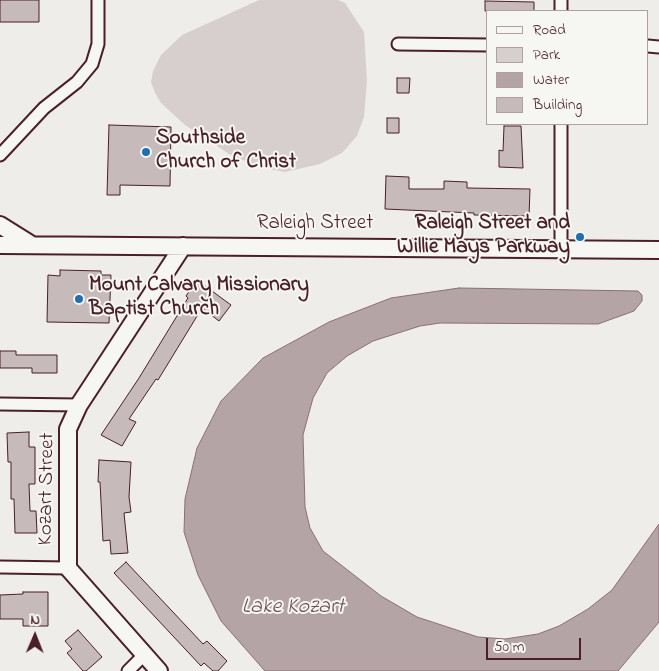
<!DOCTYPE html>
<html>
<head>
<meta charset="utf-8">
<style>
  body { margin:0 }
  #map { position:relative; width:659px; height:671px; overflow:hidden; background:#efedea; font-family:"Indie Flower",sans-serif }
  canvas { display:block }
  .legend { position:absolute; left:486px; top:10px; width:162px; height:115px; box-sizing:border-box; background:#f6f6f2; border:1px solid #b1a0a2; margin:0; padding:6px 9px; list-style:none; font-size:15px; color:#4a1f2b }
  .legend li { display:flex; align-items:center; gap:10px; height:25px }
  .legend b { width:25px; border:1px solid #b1a0a2 }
  .north { position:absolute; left:10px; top:611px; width:50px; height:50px; -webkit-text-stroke:4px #f6f6f2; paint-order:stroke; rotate:1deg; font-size:14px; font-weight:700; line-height:20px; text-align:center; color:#4a1f2b }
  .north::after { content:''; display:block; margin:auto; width:18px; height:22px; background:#4a1f2b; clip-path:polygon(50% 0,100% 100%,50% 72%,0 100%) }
  .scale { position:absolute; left:486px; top:638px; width:95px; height:22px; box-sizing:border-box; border:2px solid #4a1f2b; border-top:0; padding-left:6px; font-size:15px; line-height:18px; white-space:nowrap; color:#4a1f2b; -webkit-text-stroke:4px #f6f6f2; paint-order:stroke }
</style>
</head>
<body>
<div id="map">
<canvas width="659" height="671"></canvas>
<ul class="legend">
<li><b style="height:6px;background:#f6f6f2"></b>Road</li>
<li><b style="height:14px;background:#d7cfce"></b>Park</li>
<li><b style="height:14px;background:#b4a4a5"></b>Water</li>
<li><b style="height:14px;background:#c6babb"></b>Building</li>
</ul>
<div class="north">N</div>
<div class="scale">50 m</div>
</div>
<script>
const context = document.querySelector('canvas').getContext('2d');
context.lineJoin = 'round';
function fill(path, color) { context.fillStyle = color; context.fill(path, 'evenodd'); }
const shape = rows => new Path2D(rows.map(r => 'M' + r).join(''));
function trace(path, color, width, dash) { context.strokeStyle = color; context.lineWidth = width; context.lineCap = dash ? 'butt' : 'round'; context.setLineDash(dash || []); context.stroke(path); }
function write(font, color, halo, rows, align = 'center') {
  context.font = font + ' "Indie Flower",sans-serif'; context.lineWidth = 4; context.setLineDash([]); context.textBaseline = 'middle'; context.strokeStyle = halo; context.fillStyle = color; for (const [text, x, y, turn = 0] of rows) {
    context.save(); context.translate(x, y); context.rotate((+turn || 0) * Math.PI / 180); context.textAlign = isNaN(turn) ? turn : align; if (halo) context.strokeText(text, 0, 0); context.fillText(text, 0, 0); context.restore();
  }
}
const green = shape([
  [259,0,338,0,345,3,364,32,367,81,364,117,357,136,342,153,320,164,285,172,259,167,229,154,185,125,161,103,155,93,151,82,153,71,161,55,182,35]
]);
const water = shape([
  [459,288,638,291,642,295,642,301,634,311,598,324,440,323,420,326,373,341,347,356,327,373,313,398,303,435,305,507,310,528,323,551,381,596,417,617,478,637,505,639,538,634,559,626,588,609,612,590,659,524,659,622,618,671,265,671,221,621,198,575,184,532,185,499,197,448,221,401,263,358,329,322,391,298,459,288]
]);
const building = shape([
  [0,0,39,0,39,22,0,22,0,0],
  [485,1,534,2,534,11,485,11,485,1],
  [397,78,410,78,409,93,397,93,397,78],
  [387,118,399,118,399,133,387,133,387,118],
  [109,125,171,127,170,186,120,185,120,195,107,195,109,125],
  [504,126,521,126,523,168,499,167,499,150,503,151,504,126],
  [386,176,409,177,409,189,444,189,444,181,467,182,467,188,530,189,529,216,474,215,474,213,385,209,386,176],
  [60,270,101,271,101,275,111,275,109,323,47,322,48,275,60,276,60,270],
  [197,280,231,305,219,321,202,308,158,380,156,379,129,419,136,422,122,446,101,435,139,378,188,298,186,296,197,280],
  [0,351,16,351,16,355,57,355,57,373,32,373,32,368,0,368,0,351],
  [29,432,29,447,35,447,35,484,29,484,30,511,36,511,37,533,15,533,14,499,11,499,11,462,8,462,7,433,29,432],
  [99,460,131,462,129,497,131,512,124,513,128,553,111,554,110,540,103,541,100,482,98,482,99,460],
  [126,562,203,644,207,641,227,661,218,671,213,671,204,663,201,666,114,573,126,562],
  [23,592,48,592,48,626,23,626,23,619,0,619,0,595,23,594,23,592],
  [78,630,102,657,86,671,83,671,67,653,72,649,65,641,78,630]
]);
const street = shape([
  [561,0,561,11],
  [398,44,488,45],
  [648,46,659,47],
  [561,124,561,248],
  [0,155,44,108,77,82,92,64,98,44,98,0],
  [0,404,79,405],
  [0,567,68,568],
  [128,671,144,655]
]);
const secondary = shape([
  [0,225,32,245],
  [0,245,659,250],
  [159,671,68,568,68,429,79,405,183,246]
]);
const markers = [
  [146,152,5,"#1f6fb2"],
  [580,237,5,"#1f6fb2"],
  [79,299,5,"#1f6fb2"]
];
const poiNames = [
  ["Southside",156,140],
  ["Church of Christ",156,164],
  ["Raleigh Street and",570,225,"right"],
  ["Willie Mays Parkway",570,249,"right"],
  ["Mount Calvary Missionary",89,287],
  ["Baptist Church",89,311]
];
const streetNames = [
  ["Raleigh Street",315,225],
  ["Kozart Street",48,489,-89]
];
const waterNames = [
  ["Lake Kozart",293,608]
];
fill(green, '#d7cfce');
fill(water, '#b4a4a5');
trace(water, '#8a6f74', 1);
fill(building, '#c6babb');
trace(building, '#4a1f2b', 1);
trace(street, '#4a1f2b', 15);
trace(secondary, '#4a1f2b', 20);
trace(street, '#f6f6f2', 11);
trace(secondary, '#f6f6f2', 16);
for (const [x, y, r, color] of markers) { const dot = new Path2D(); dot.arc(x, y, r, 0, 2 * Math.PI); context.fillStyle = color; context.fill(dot); trace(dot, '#f6f6f2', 2); }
write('bold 21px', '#4a1f2b', '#f6f6f2', poiNames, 'left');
write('21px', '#4a1f2b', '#f6f6f2', streetNames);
write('italic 22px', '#6f4e56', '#f6f6f2', waterNames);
</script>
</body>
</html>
